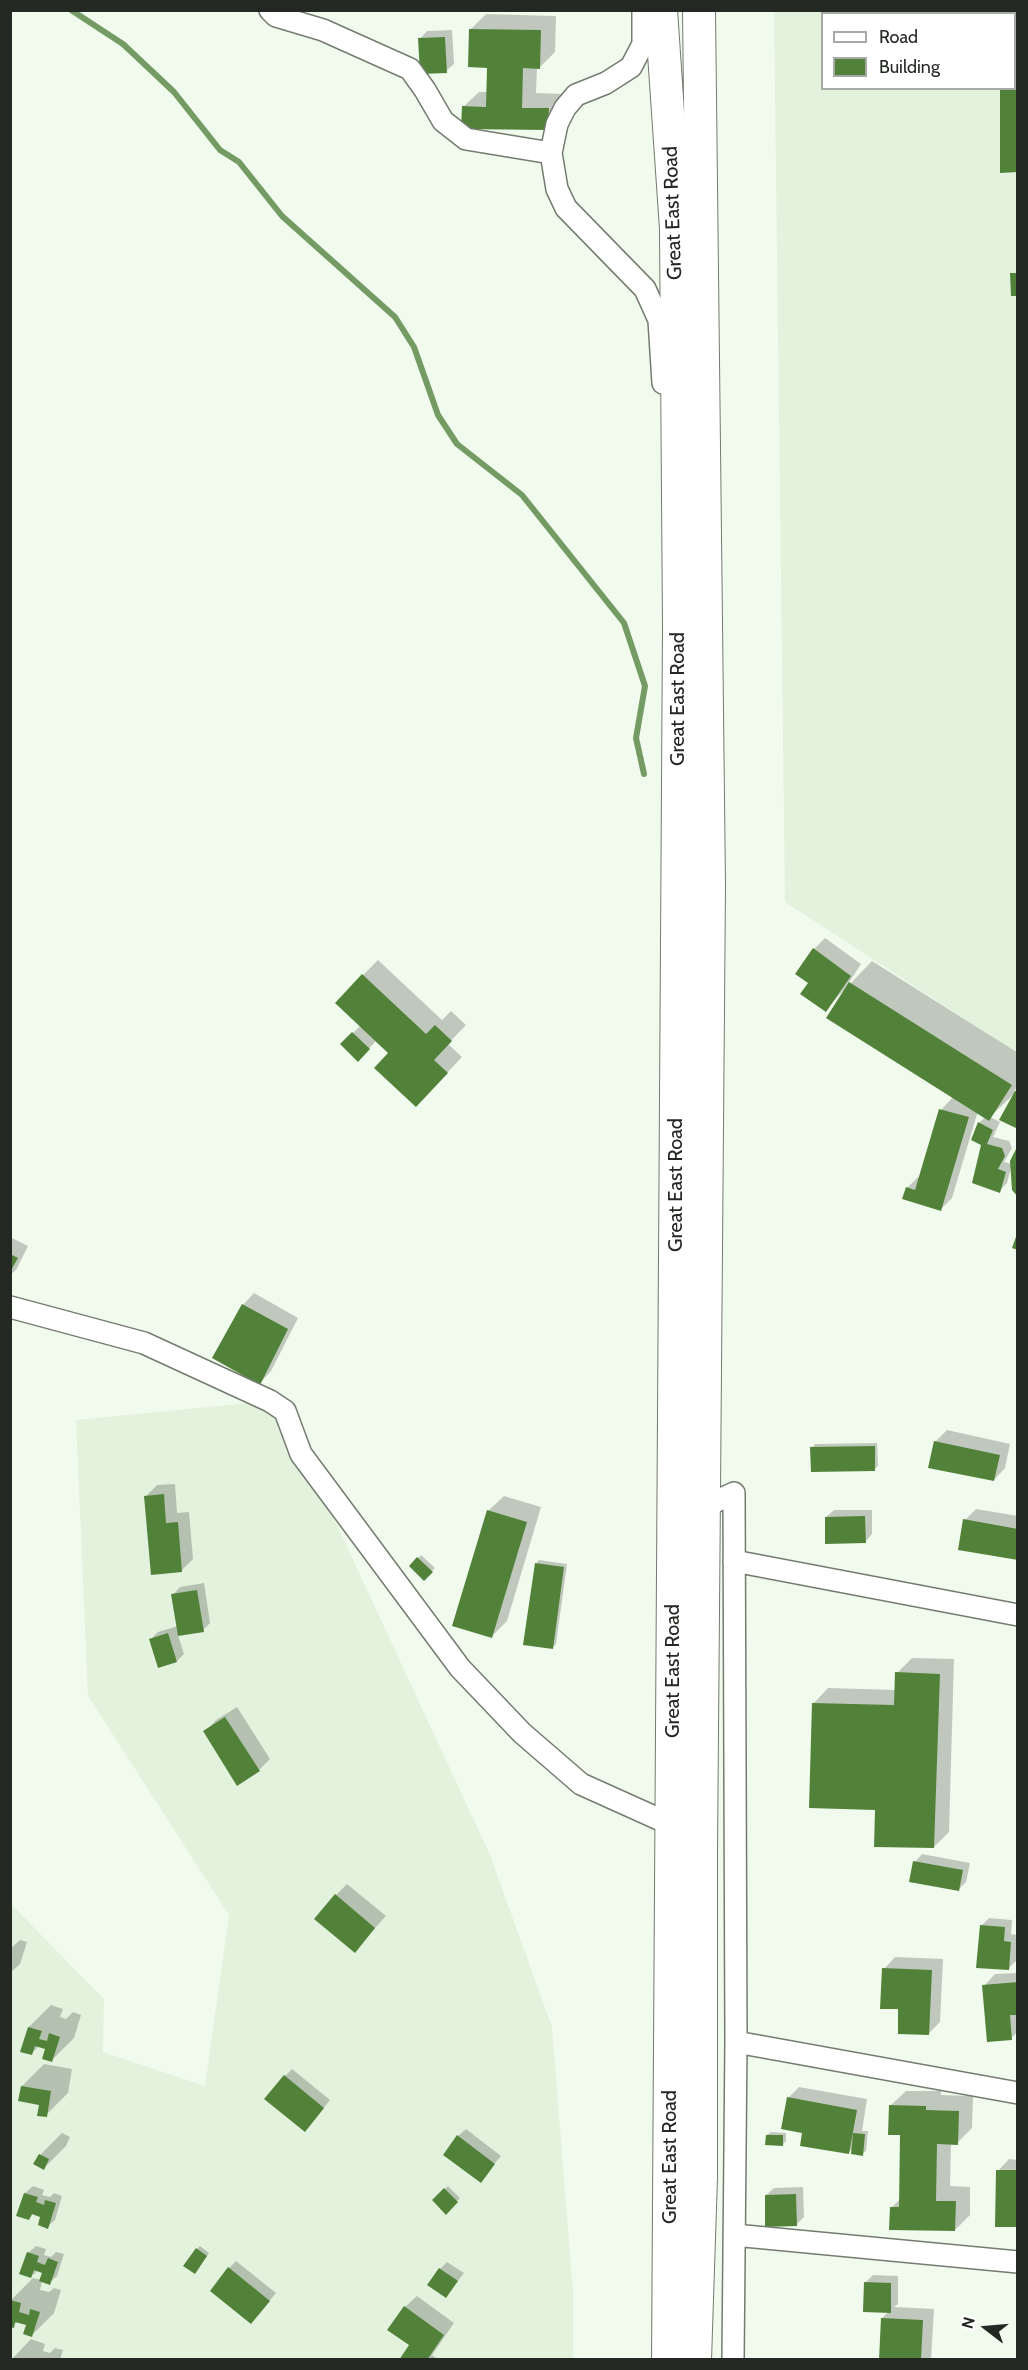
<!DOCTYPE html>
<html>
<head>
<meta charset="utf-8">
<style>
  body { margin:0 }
  #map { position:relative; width:1028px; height:2370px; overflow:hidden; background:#f1fbed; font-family:Cabin,sans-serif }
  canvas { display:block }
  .frame { position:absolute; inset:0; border:12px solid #242823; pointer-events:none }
  .legend { position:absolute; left:821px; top:12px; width:195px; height:78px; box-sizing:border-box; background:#fff; border:2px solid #a7a9a7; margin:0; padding:8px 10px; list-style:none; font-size:18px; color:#242823 }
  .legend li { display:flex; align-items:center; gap:12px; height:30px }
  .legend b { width:30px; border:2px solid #a7a9a7 }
  .north { position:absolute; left:956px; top:2298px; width:60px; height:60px; -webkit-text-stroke:4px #fff; paint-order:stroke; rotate:286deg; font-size:16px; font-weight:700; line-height:24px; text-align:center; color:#242823 }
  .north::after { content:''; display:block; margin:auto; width:21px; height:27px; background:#242823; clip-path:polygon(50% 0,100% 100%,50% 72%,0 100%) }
</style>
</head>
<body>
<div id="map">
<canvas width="1028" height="2370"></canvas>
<div class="frame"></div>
<ul class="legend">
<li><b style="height:8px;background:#fff"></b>Road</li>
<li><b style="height:16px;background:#528239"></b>Building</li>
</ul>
<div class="north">N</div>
</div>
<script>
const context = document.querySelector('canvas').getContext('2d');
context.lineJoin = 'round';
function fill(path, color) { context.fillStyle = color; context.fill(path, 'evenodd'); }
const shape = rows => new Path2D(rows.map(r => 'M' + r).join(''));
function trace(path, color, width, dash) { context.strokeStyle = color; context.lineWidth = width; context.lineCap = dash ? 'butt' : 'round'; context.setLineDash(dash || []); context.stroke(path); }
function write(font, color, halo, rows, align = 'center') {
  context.font = font + ' Cabin,sans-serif'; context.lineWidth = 4.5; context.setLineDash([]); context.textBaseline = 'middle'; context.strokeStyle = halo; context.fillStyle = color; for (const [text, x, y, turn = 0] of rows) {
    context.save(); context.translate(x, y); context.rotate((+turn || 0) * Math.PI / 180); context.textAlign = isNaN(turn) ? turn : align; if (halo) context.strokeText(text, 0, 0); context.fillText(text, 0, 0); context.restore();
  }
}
const built = shape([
  [774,11,1017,11,1017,1053,785,902],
  [822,14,1014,14,1014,88,822,88],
  [279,1400,490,1855,552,2027,573,2292,573,2359,11,2359,10,1903,104,1999,103,2052,205,2086,229,1915,88,1696,76,1420]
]);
const shadow = shape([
  [486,14,556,16,555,52,540,67,537,67,536,93,563,94,563,114,548,129,463,107,479,92,488,92,489,66,470,30],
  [452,30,454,64,446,71,420,39,427,31],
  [1018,47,1018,171,1014,88,1014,50],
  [825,938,861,964,848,984,849,985,872,961,1018,1053,1018,1086,1014,1091,1018,1090,1018,1128,1014,1094,990,1117,1000,1122,993,1137,1009,1141,1012,1148,1004,1162,1012,1164,1007,1183,999,1191,983,1144,979,1123,986,1116,978,1111,952,1198,941,1209,907,1188,918,1177,920,1177,941,1110,954,1096,845,992,843,991,825,1010,810,982,814,949],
  [378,960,442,1020,451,1011,466,1025,448,1044,462,1057,431,1090,377,1040,358,1060,342,1044,361,1025,363,975],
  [10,1237,28,1246,16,1270,10,1275],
  [254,1293,298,1318,271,1371,260,1383,243,1305],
  [947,1430,1010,1444,1005,1468,994,1480,935,1442],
  [877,1443,878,1466,874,1470,812,1448,815,1444],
  [175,1484,177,1513,189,1512,193,1559,181,1571,146,1496,157,1485],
  [504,1496,541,1507,507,1621,492,1636,488,1511],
  [976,1509,1018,1516,1018,1559,965,1520],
  [834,1510,872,1510,872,1534,865,1542,826,1517],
  [421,1555,435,1568,424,1579,411,1566],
  [539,1560,567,1564,556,1644,552,1648,536,1564],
  [204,1583,210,1623,203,1630,178,1635,184,1654,177,1661,151,1639,158,1632,178,1626,173,1595,180,1587],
  [912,1658,954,1659,949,1832,934,1847,877,1809,813,1704,828,1688,896,1690,897,1673],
  [237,1707,270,1759,259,1770,205,1732,216,1720],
  [922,1854,970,1863,966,1882,959,1889,915,1862],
  [347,1884,386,1916,354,1951,336,1895],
  [989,1918,1012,1920,1011,1934,1018,1935,1016,1961,1008,1969,981,1926],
  [20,1940,27,1942,20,1964,10,1973,10,1949],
  [895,1957,943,1959,940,2022,928,2034,900,2008,884,1969],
  [1018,1973,1018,2032,1011,2038,984,1986,995,1974],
  [51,2005,63,2009,60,2017,66,2019,73,2012,81,2015,74,2038,52,2060,47,2048,39,2046,31,2054,22,2051,29,2027],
  [44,2064,72,2069,68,2093,46,2115,41,2103,22,2086],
  [292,2069,330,2100,312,2123,285,2076],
  [799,2087,867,2099,862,2131,868,2131,866,2151,862,2154,853,2148,848,2153,804,2132,788,2098],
  [906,2091,941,2091,941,2095,973,2096,972,2128,957,2143,951,2143,950,2186,970,2187,970,2215,955,2230,891,2208,900,2199,902,2133,890,2106],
  [466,2129,501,2156,480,2181,458,2136],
  [771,2132,786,2133,786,2141,782,2145,767,2135],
  [62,2133,70,2137,66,2146,44,2168,40,2155],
  [1009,2159,1018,2160,1018,2225,998,2171],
  [33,2186,44,2190,42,2195,50,2197,54,2193,62,2196,55,2220,47,2227,42,2216,34,2213,29,2218,25,2193],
  [448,2186,460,2198,446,2212,434,2200],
  [803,2187,804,2217,796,2225,766,2195,774,2188],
  [36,2246,46,2249,44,2255,51,2257,56,2252,64,2254,57,2276,49,2283,42,2281,40,2290,49,2292,54,2288,61,2290,54,2313,32,2335,28,2324,18,2321,13,2326,11,2300,33,2278,41,2280,44,2272,38,2270,31,2277,28,2253],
  [200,2246,209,2253,198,2269,197,2249],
  [236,2261,276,2293,258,2315,229,2268],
  [447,2262,464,2273,446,2296,440,2269],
  [873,2275,898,2276,898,2304,894,2307,934,2309,931,2360,880,2360,882,2318,889,2311,865,2283],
  [417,2296,454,2323,432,2355,439,2360,402,2360,411,2345,405,2307],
  [31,2339,45,2344,43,2351,50,2353,55,2348,63,2350,60,2360,11,2360]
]);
const stream = shape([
  [71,10,123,44,174,92,220,150,239,162,282,216,395,317,414,347,438,415,457,444,522,495,624,623,645,686,636,738,644,774]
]);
const building = shape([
  [469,29,541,30,540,69,523,68,522,108,549,108,548,130,461,129,462,106,486,107,487,68,468,67],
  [445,37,447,73,420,74,418,38],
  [1014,62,1018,62,1018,172,1000,173,1000,88,1014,88],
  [1010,273,1018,273,1018,296,1011,296],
  [813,948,851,976,826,1012,800,994,808,983,795,974],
  [362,974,426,1034,435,1025,452,1041,434,1060,448,1073,416,1107,374,1068,388,1053,335,1003],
  [849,982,1012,1085,989,1121,826,1018],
  [352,1032,370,1049,358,1062,340,1044],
  [1015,1091,1018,1092,1018,1129,999,1120],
  [939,1109,969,1117,941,1211,902,1199,906,1187,915,1190],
  [978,1122,993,1130,987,1144,1002,1148,1005,1156,998,1169,1006,1172,1000,1193,972,1183,981,1145,971,1140],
  [1018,1145,1018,1197,1012,1190,1010,1161],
  [1017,1234,1018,1234,1018,1250,1012,1248],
  [10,1254,18,1258,10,1272],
  [242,1304,288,1329,260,1385,212,1358],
  [934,1441,1000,1455,994,1481,928,1468],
  [875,1446,875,1471,811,1472,810,1447],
  [164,1494,166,1523,178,1522,182,1572,151,1575,144,1496],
  [487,1510,527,1522,492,1638,452,1626],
  [865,1516,866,1543,825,1544,825,1517],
  [963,1519,1018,1529,1018,1560,958,1550],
  [417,1557,433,1572,424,1581,409,1566],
  [535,1563,564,1567,553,1649,523,1645],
  [197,1590,204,1632,178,1636,171,1594],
  [168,1633,177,1662,158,1668,149,1639],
  [895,1672,940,1674,934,1848,874,1847,875,1810,809,1808,812,1703,894,1705],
  [225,1717,260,1771,237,1786,203,1731],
  [913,1861,963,1870,959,1891,909,1882],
  [335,1894,375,1928,355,1953,314,1919],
  [980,1925,1005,1927,1004,1941,1011,1942,1009,1970,976,1968],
  [882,1968,932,1970,929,2035,898,2034,898,2009,880,2009],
  [1018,1982,1018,2015,1010,2015,1012,2040,987,2042,982,1985],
  [28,2027,42,2031,39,2039,47,2041,49,2033,60,2037,52,2062,42,2059,45,2049,35,2046,32,2055,20,2052],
  [284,2075,324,2108,305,2132,264,2099],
  [21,2086,51,2091,47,2117,37,2116,39,2105,18,2101],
  [787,2097,857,2110,849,2154,800,2146,802,2133,781,2129],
  [889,2105,926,2106,926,2110,959,2111,958,2145,937,2144,936,2201,956,2201,955,2231,889,2230,890,2207,899,2207,900,2135,888,2135],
  [853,2133,865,2134,863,2156,851,2154],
  [457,2135,495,2164,481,2183,443,2155],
  [766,2135,783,2135,783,2146,765,2145],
  [39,2154,49,2159,44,2170,33,2164],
  [996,2170,1018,2170,1018,2227,995,2227],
  [444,2188,458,2202,446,2215,432,2200],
  [24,2193,38,2197,36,2202,44,2205,45,2200,56,2203,48,2229,38,2225,40,2217,32,2214,29,2220,16,2216],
  [796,2194,797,2226,765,2227,765,2195],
  [196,2248,207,2256,195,2274,183,2266],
  [27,2252,39,2256,37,2262,45,2265,48,2258,58,2262,50,2285,39,2281,42,2273,34,2270,31,2278,19,2274],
  [228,2267,270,2301,251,2324,210,2291],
  [439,2268,458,2281,446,2298,427,2285],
  [864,2282,891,2283,891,2313,863,2312],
  [10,2300,21,2303,19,2312,29,2315,30,2309,40,2312,32,2337,23,2334,26,2325,15,2322,14,2328,10,2327],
  [404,2306,444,2335,427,2360,399,2360,409,2345,387,2330],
  [881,2318,923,2320,921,2360,879,2360]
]);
const street = shape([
  [270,10,276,16,323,30,410,69,425,90,443,121,466,139,551,153],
  [643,10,643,44,631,67,606,83,576,95,565,108,557,124,551,153,557,189,566,208,645,289,659,320,663,383],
  [10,1307,144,1343,270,1401,285,1411,301,1454,460,1668,522,1733,581,1784,672,1825],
  [704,1507,734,1493,736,2042,733,2360],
  [734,1561,1018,1615],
  [736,2042,1018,2093],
  [734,2235,1018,2262]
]);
const primary = shape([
  [661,10,676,229,679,627,668,2360],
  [695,2360,701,2177,701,1851,709,885,699,10]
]);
const streetNames = [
  ["Great East Road",673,213,-92],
  ["Great East Road",678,699,-90],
  ["Great East Road",676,1185,-90],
  ["Great East Road",673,1671,-90],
  ["Great East Road",670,2157,-90]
];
fill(built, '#e3f2dd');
fill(shadow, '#0003');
trace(stream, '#759b64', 6);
fill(building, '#528239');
trace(street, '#737c6f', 24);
trace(primary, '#737c6f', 34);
trace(street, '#fff', 21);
trace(primary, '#fff', 32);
write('20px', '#242823', '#fff', streetNames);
</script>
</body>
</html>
